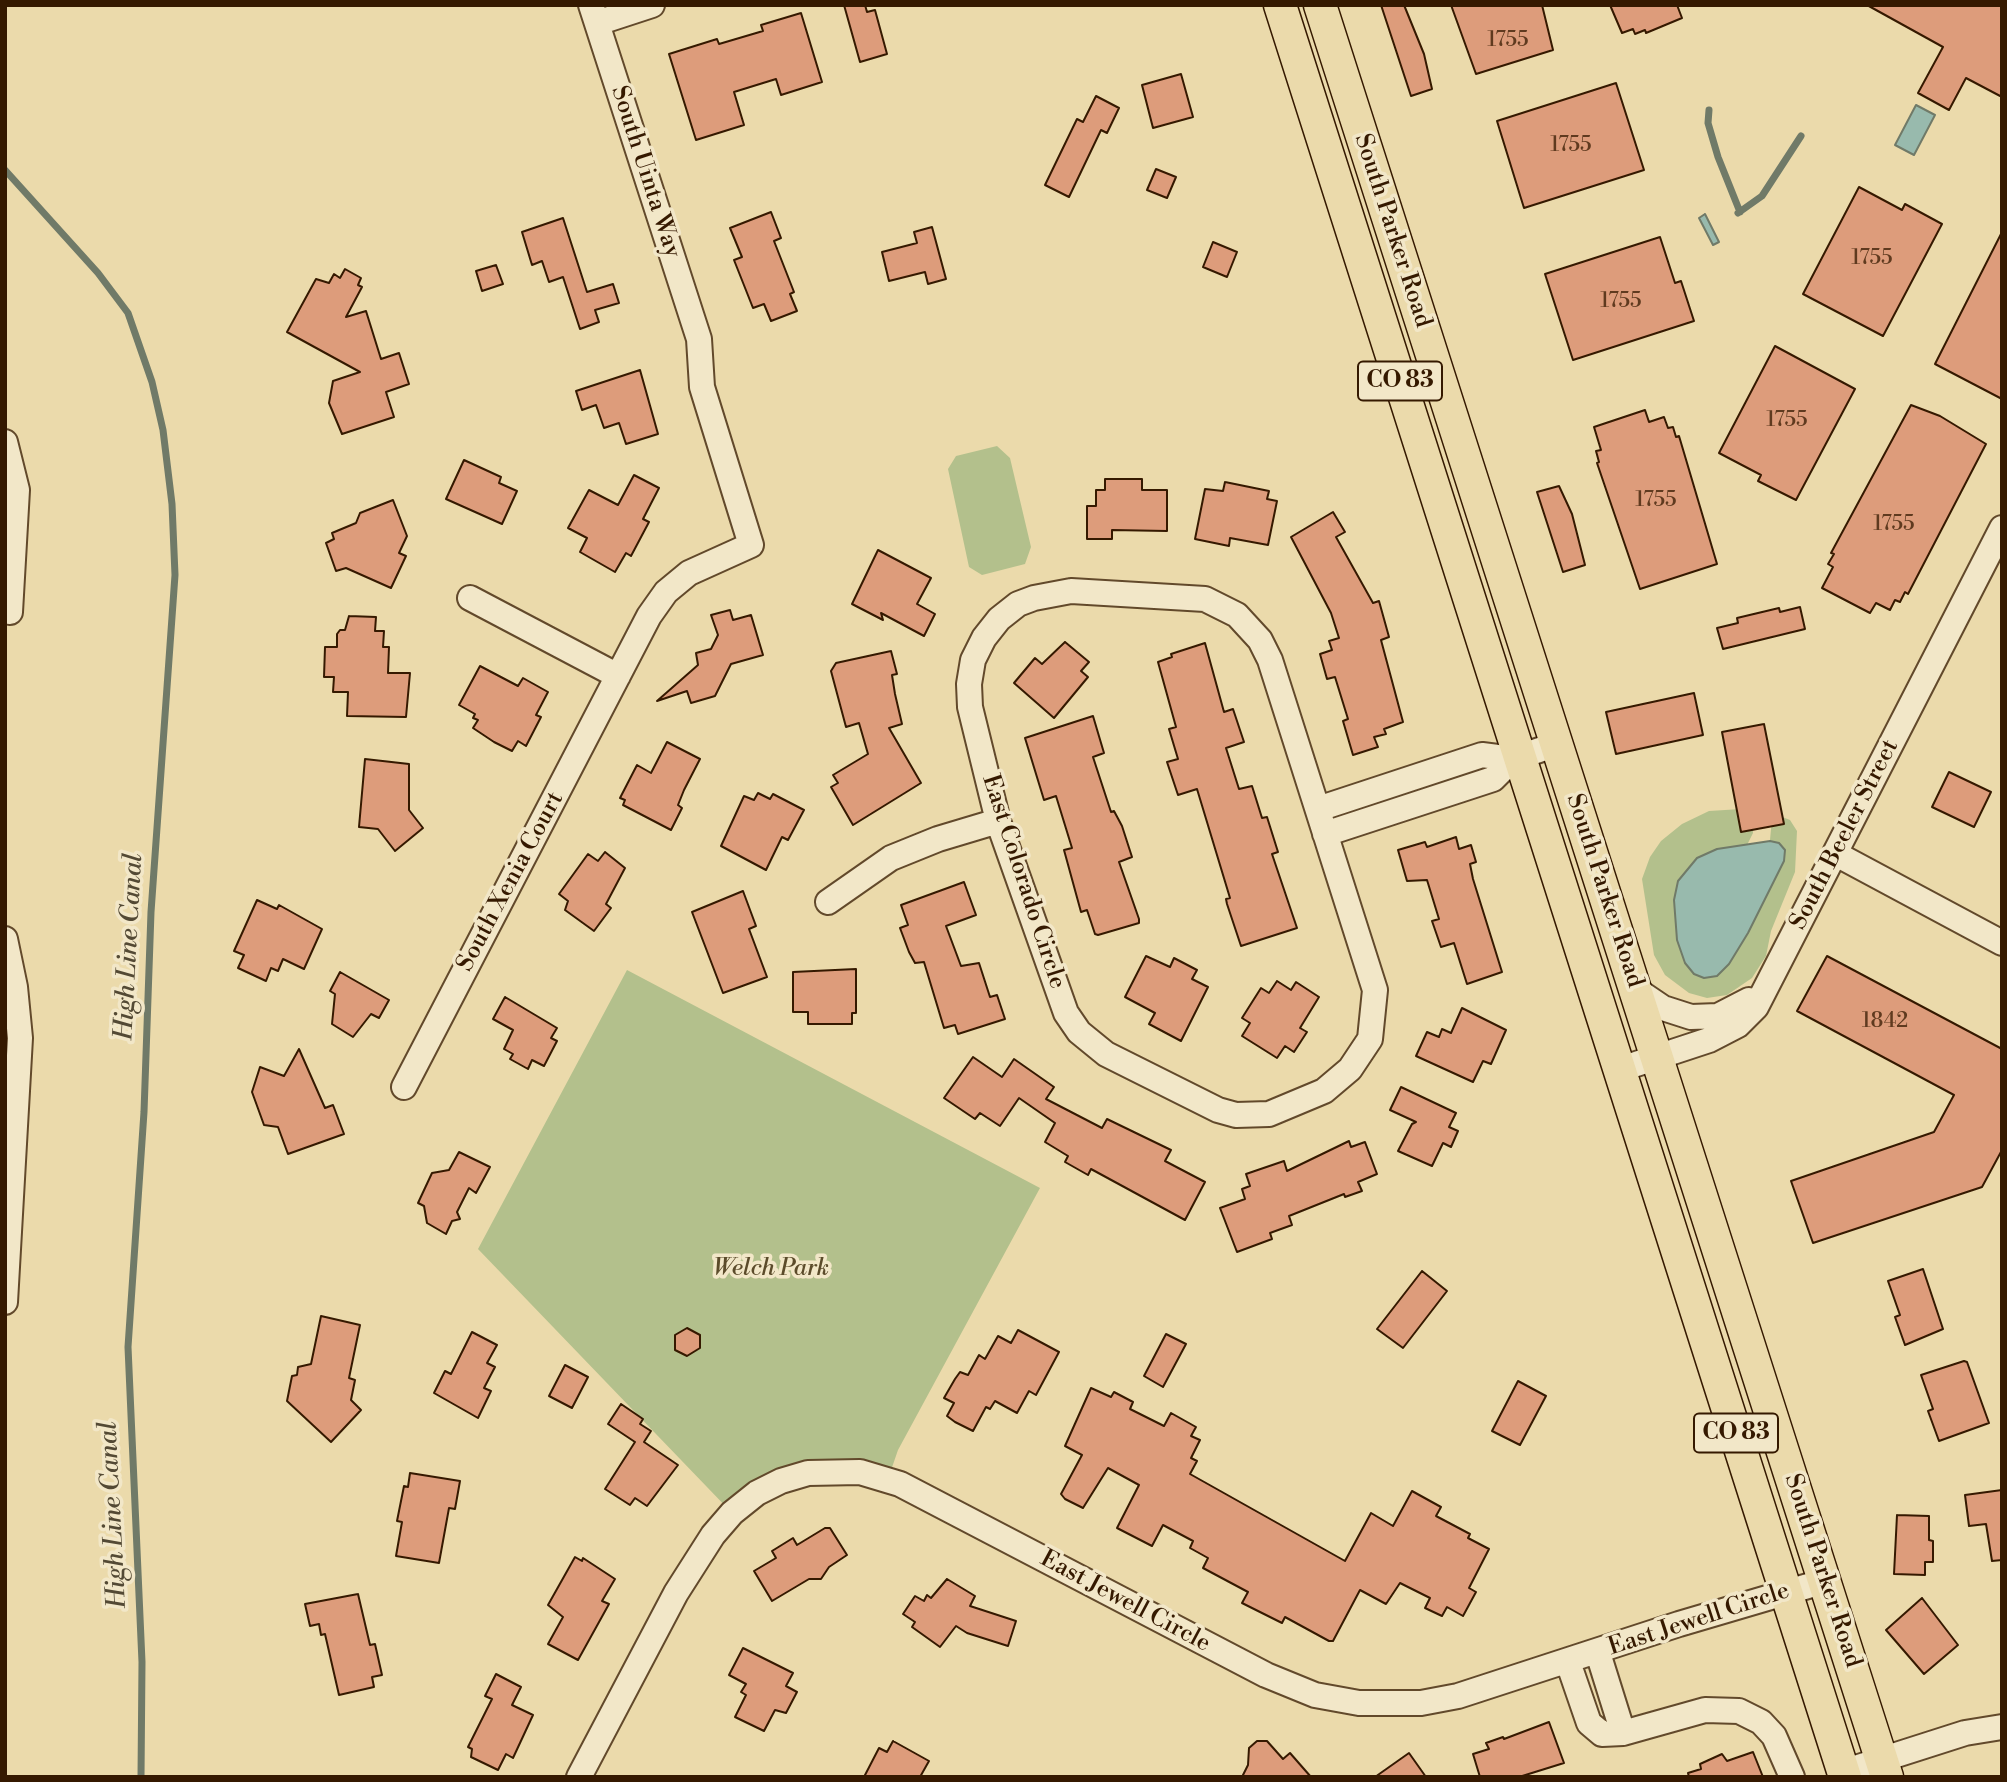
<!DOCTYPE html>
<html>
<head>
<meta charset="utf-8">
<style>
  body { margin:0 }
  #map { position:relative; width:2007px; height:1782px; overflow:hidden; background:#ebdaab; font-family:"Libre Bodoni",serif }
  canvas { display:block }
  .frame { position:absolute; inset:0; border:7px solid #351900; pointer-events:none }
</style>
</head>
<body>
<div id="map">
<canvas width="2007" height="1782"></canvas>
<div class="frame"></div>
</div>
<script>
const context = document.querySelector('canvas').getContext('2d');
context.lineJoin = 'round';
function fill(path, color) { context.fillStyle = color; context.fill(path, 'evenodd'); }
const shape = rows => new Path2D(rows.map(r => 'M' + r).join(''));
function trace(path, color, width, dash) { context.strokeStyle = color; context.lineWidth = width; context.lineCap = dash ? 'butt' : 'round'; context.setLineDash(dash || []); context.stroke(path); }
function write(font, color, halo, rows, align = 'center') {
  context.font = font + ' "Libre Bodoni",serif'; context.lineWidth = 7; context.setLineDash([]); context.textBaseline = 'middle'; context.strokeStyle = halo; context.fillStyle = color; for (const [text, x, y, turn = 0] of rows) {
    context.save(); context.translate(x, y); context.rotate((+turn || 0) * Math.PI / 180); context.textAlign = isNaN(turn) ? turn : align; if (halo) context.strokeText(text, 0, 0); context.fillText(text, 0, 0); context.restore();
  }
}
const green = shape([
  [997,446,1010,458,1031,547,1025,564,982,575,969,567,948,469,956,456],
  [1741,809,1752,822,1753,833,1746,847,1768,861,1772,819,1777,815,1790,820,1797,831,1795,872,1771,931,1766,956,1752,978,1727,995,1707,998,1689,993,1665,975,1654,955,1642,879,1650,857,1661,841,1682,824,1709,811],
  [627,970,1040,1188,898,1450,888,1479,827,1470,732,1513,478,1249]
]);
const water = shape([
  [1916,105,1935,115,1914,155,1895,145,1916,105],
  [1705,214,1719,242,1713,245,1699,218,1705,214],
  [1770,841,1779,843,1785,850,1784,861,1748,933,1729,964,1717,976,1704,978,1694,974,1685,963,1677,940,1674,900,1678,881,1697,858,1717,849,1770,841]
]);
const stream = shape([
  [1709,110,1708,123,1718,157,1740,212],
  [5,170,98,273,128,313,152,382,163,430,172,504,175,575,151,912,144,1112,128,1347,142,1662,141,1777],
  [1738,213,1762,196,1801,136]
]);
const building = shape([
  [844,5,865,5,867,12,875,10,887,54,860,62,844,5],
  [1381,5,1404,5,1424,54,1432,89,1411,96,1381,5],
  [1451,5,1542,5,1553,50,1476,74,1451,5],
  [1610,5,1677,5,1682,18,1646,33,1645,30,1635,34,1633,29,1622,33,1610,5],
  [1867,5,2002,5,2002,97,1966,78,1949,110,1918,93,1943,47,1867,5],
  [801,13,822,82,781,95,776,79,734,92,744,125,696,140,669,54,717,39,719,44,763,31,761,25,801,13],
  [1181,74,1193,117,1153,128,1142,85,1181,74],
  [1616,83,1644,170,1524,208,1497,121,1616,83],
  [1096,96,1119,108,1107,133,1101,130,1069,197,1045,185,1077,119,1083,122,1096,96],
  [1156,169,1176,177,1167,198,1147,190,1156,169],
  [1859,187,1902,210,1905,204,1942,224,1883,336,1803,294,1859,187],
  [771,212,781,238,774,241,794,292,790,294,797,311,771,321,764,304,753,308,734,260,742,257,730,228,771,212],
  [563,218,587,292,613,284,619,303,595,310,599,322,580,329,563,277,549,282,542,261,532,265,522,232,563,218],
  [932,227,946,279,928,284,925,272,889,281,882,252,917,243,914,232,932,227],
  [2002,232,2002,399,1935,364,2002,232],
  [1660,237,1675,283,1681,281,1694,321,1573,360,1545,274,1660,237],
  [1213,242,1237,252,1227,277,1203,267,1213,242],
  [496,265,503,284,482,291,476,271,496,265],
  [345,269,361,278,358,285,362,287,346,317,366,311,381,359,399,353,409,384,386,392,394,417,342,434,329,403,333,381,360,372,287,332,316,279,329,283,334,274,340,278,345,269],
  [1775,346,1855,389,1796,500,1758,481,1761,475,1719,453,1775,346],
  [640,370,658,434,626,444,619,423,604,428,596,405,582,410,576,391,640,370],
  [1911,405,1940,416,1986,444,1908,594,1905,592,1900,602,1895,600,1890,610,1876,603,1870,613,1822,588,1833,567,1828,564,1834,554,1831,553,1911,405],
  [1645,410,1649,422,1664,417,1668,428,1673,427,1676,437,1679,436,1717,564,1640,589,1597,463,1599,462,1596,451,1601,450,1594,427,1645,410],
  [464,460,501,477,499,483,517,491,502,524,446,499,464,460],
  [634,475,659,488,643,519,649,522,631,556,626,553,615,572,580,552,587,538,568,528,589,490,618,505,634,475],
  [1105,479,1142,479,1142,490,1167,490,1167,531,1112,530,1112,539,1087,539,1087,506,1096,506,1096,490,1105,490,1105,479],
  [1225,482,1269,491,1267,499,1277,501,1268,545,1230,538,1229,546,1195,539,1205,489,1223,491,1225,482],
  [1559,486,1572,514,1585,565,1563,572,1537,492,1559,486],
  [393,500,407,536,399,553,406,556,391,588,346,568,336,571,326,543,334,539,332,533,356,523,360,513,393,500],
  [1333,512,1345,532,1336,537,1373,603,1379,601,1389,637,1381,640,1403,722,1384,729,1386,734,1374,737,1378,747,1353,755,1343,721,1348,719,1335,677,1327,679,1320,654,1332,650,1329,641,1339,638,1331,613,1291,537,1333,512],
  [878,550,931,578,917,604,935,614,924,636,881,613,883,620,852,604,878,550],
  [1800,607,1805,629,1723,649,1717,628,1738,623,1737,618,1779,608,1780,612,1800,607],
  [730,610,733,620,751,615,763,655,731,664,715,696,691,703,687,691,657,701,698,665,696,653,711,649,718,635,711,615,730,610],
  [349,616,376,617,375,631,384,631,383,647,389,647,388,673,410,673,406,717,347,716,348,692,333,692,334,677,324,677,325,647,337,647,337,634,340,630,345,630,349,616],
  [1065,642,1089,662,1081,671,1088,677,1054,718,1014,683,1035,658,1042,664,1065,642],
  [1205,643,1224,712,1233,709,1244,742,1226,748,1239,789,1252,786,1262,818,1267,817,1278,852,1272,854,1297,928,1241,946,1227,904,1226,899,1230,898,1197,789,1178,795,1167,762,1178,759,1169,729,1176,727,1158,662,1172,657,1171,654,1205,643],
  [891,651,897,674,892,675,895,694,902,724,889,728,921,783,853,825,831,787,838,783,833,775,868,754,859,723,846,727,831,671,836,663,891,651],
  [480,666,518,686,523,678,548,692,536,715,541,717,526,746,518,741,512,751,494,742,473,728,478,720,473,718,475,714,459,705,480,666],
  [1694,693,1703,735,1616,754,1606,712,1694,693],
  [1093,716,1104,753,1093,757,1111,812,1114,811,1122,826,1132,857,1119,862,1139,919,1139,923,1098,935,1095,934,1087,910,1081,912,1064,850,1072,848,1056,796,1044,800,1025,738,1093,716],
  [1764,724,1784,824,1741,832,1722,732,1764,724],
  [667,742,700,759,684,790,678,805,682,808,671,830,623,805,625,800,620,798,637,765,651,773,667,742],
  [365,759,409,764,409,810,423,828,395,851,378,829,359,827,365,759],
  [1949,772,1991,792,1974,827,1932,807,1949,772],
  [758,793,770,799,773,794,804,810,788,840,782,837,766,870,721,846,744,796,754,800,758,793],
  [1456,837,1459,849,1471,845,1476,862,1470,864,1473,879,1502,972,1467,984,1454,943,1441,947,1432,921,1439,919,1427,880,1407,881,1398,850,1425,842,1427,847,1456,837],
  [605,852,625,868,606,904,611,908,594,931,565,910,568,901,559,894,588,854,598,861,605,852],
  [964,882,976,915,946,926,961,966,979,963,990,997,997,995,1005,1019,958,1034,955,1025,944,1028,924,962,915,963,909,952,900,928,908,925,901,905,964,882],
  [743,891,756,926,749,929,767,977,723,993,692,912,743,891],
  [257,900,277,909,279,905,322,929,304,969,283,959,278,971,271,968,266,981,238,968,244,955,234,951,257,900],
  [1146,956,1170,967,1174,958,1197,970,1192,979,1208,987,1181,1041,1149,1024,1155,1013,1125,997,1146,956],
  [1827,956,2002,1049,2002,1150,1982,1187,1813,1243,1791,1181,1934,1132,1954,1095,1797,1011,1827,956],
  [856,969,856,1013,852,1013,852,1024,808,1024,808,1012,793,1012,793,972,856,969],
  [340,972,389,1000,379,1018,371,1014,353,1037,332,1024,335,994,330,991,340,972],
  [1277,981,1291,990,1296,982,1319,997,1300,1028,1307,1032,1294,1052,1285,1046,1277,1058,1242,1036,1250,1023,1242,1018,1261,988,1269,993,1277,981],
  [505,997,557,1028,551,1038,557,1041,544,1066,532,1060,528,1069,510,1059,513,1054,504,1049,513,1030,493,1019,505,997],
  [1462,1008,1506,1030,1491,1064,1483,1061,1473,1082,1416,1056,1427,1032,1439,1037,1442,1029,1451,1033,1462,1008],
  [299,1049,325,1108,333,1105,344,1134,288,1154,278,1127,264,1125,252,1092,260,1067,284,1076,299,1049],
  [973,1057,1002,1077,1014,1059,1054,1087,1046,1099,1102,1128,1107,1119,1171,1150,1165,1161,1205,1182,1185,1220,1091,1169,1088,1175,1065,1162,1068,1156,1045,1142,1055,1123,1019,1098,1000,1126,980,1113,975,1119,944,1098,973,1057],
  [1401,1087,1456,1113,1449,1127,1458,1131,1451,1147,1443,1143,1432,1166,1398,1151,1412,1124,1416,1122,1390,1110,1401,1087],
  [1349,1141,1351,1147,1365,1142,1377,1174,1358,1182,1362,1191,1345,1197,1344,1194,1289,1216,1292,1225,1270,1233,1272,1239,1237,1252,1220,1208,1245,1199,1242,1189,1250,1186,1246,1174,1284,1161,1287,1171,1349,1141],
  [459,1152,490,1167,476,1193,469,1188,457,1212,460,1219,452,1221,446,1234,427,1223,424,1206,418,1203,432,1173,449,1170,459,1152],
  [1923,1269,1943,1329,1905,1345,1895,1317,1900,1315,1888,1281,1923,1269],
  [1422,1271,1447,1291,1403,1348,1377,1329,1422,1271],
  [321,1316,360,1325,349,1378,355,1380,351,1400,361,1410,331,1442,287,1401,292,1376,297,1375,298,1367,311,1364,321,1316],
  [687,1328,700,1335,700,1348,687,1356,675,1350,675,1335,687,1328],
  [1018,1330,1059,1352,1036,1395,1029,1391,1017,1413,995,1401,990,1409,986,1407,973,1431,955,1422,947,1416,954,1403,944,1398,955,1379,960,1372,968,1375,979,1355,985,1359,998,1336,1011,1343,1018,1330],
  [472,1332,497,1345,487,1363,495,1367,484,1388,491,1391,478,1418,434,1393,445,1371,451,1374,472,1332],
  [1166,1334,1186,1344,1163,1387,1144,1376,1166,1334],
  [1964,1361,1967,1362,1989,1423,1939,1441,1928,1411,1933,1409,1921,1375,1964,1361],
  [565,1365,588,1377,572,1408,549,1396,565,1365],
  [1518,1381,1546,1396,1520,1445,1492,1431,1518,1381],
  [1091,1388,1111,1397,1114,1392,1133,1402,1130,1409,1164,1426,1171,1413,1196,1427,1191,1436,1200,1440,1191,1458,1197,1461,1190,1474,1345,1561,1371,1513,1393,1526,1412,1491,1441,1507,1436,1516,1470,1534,1468,1538,1489,1549,1469,1588,1476,1592,1463,1616,1447,1607,1442,1616,1425,1608,1430,1598,1400,1583,1386,1604,1360,1590,1333,1641,1329,1641,1285,1617,1282,1623,1242,1603,1248,1592,1203,1568,1208,1558,1190,1548,1193,1541,1163,1525,1152,1546,1117,1528,1139,1485,1108,1468,1083,1508,1065,1499,1061,1494,1082,1455,1065,1446,1091,1388],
  [621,1404,643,1419,640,1424,651,1431,644,1442,678,1465,647,1506,635,1498,630,1505,605,1489,635,1442,608,1424,621,1404],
  [410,1473,460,1481,455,1509,449,1508,439,1563,396,1556,402,1522,397,1521,404,1486,408,1487,410,1473],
  [2002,1490,2002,1560,1992,1561,1986,1524,1969,1526,1965,1495,2002,1490],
  [1897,1515,1929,1516,1929,1540,1933,1541,1933,1562,1925,1562,1925,1575,1894,1574,1897,1515],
  [825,1528,830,1528,847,1555,829,1567,821,1579,809,1579,772,1601,754,1571,776,1558,772,1551,793,1538,797,1545,825,1528],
  [575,1557,582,1561,583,1558,615,1579,602,1601,609,1604,578,1660,548,1644,563,1617,548,1605,575,1557],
  [947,1579,975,1596,970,1606,1016,1621,1008,1646,967,1633,956,1626,940,1647,912,1627,915,1622,903,1614,915,1596,924,1601,927,1595,931,1598,947,1579],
  [358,1594,370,1645,375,1644,382,1675,372,1677,374,1687,339,1695,325,1634,321,1635,319,1624,310,1626,305,1604,358,1594],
  [1922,1598,1958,1645,1924,1674,1886,1630,1922,1598],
  [743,1648,793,1673,786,1686,797,1692,786,1713,775,1710,764,1731,735,1717,746,1695,741,1692,746,1684,729,1675,743,1648],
  [496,1674,521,1687,512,1705,533,1715,513,1758,506,1754,498,1770,471,1757,472,1749,468,1747,492,1699,485,1696,496,1674],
  [1549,1722,1564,1763,1519,1777,1480,1777,1473,1754,1489,1749,1486,1743,1503,1737,1504,1739,1549,1722],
  [893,1741,929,1761,920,1777,864,1777,879,1748,887,1752,893,1741],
  [1257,1741,1267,1741,1283,1759,1290,1753,1311,1777,1242,1777,1248,1765,1249,1748,1257,1741],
  [1753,1752,1763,1777,1689,1777,1688,1773,1701,1769,1700,1764,1722,1754,1727,1761,1753,1752],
  [1409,1753,1426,1777,1375,1777,1409,1753]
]);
const minor = shape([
  [597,23,652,5],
  [5,442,17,490,10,612],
  [1071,591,1205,599,1237,615,1260,640,1270,660,1375,990,1370,1039,1350,1069,1324,1091,1269,1114,1236,1115,1218,1110,1106,1054,1079,1032,1066,1013,998,821,970,707,969,684,973,660,984,638,999,619,1018,604,1034,598,1071,591],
  [470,598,618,676],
  [1318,809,1482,755,1513,759,1557,744],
  [1325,834,1493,779,1513,759],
  [1836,854,2002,943],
  [828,902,891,858,938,839,998,821],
  [5,939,15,987,20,1038,5,1302],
  [1635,989,1663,1008,1691,1017,1718,1016,1749,1000],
  [1621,1069,1709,1040,1738,1025,1756,1007,2002,528],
  [404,1087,649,616,666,592,689,573,751,545,702,387,699,339,591,5],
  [1598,1653,1623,1733],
  [1568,1662,1589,1723,1602,1734,1623,1733,1705,1710,1739,1711,1761,1722,1774,1736,1792,1777],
  [1843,1772,1965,1733,2002,1727],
  [579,1777,676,1593,713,1535,732,1513,757,1493,781,1481,808,1473,860,1472,900,1484,1266,1675,1315,1695,1359,1703,1421,1703,1458,1696,1679,1624,1825,1581]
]);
const major = shape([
  [1280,5,1845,1777],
  [1320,5,1887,1777]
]);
const numberNames = [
  ["1755",1508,41],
  ["1755",1571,146],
  ["1755",1872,259],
  ["1755",1621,302],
  ["1755",1787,421],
  ["1755",1656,501],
  ["1755",1894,525],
  ["1842",1885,1022]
];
const shields = [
  [1400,381,84],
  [1736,1433,84]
];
const shieldNames = [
  ["CO 83",1400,381],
  ["CO 83",1736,1433]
];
const streetNames = [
  ["South Uinta Way",645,172,72],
  ["South Parker Road",1392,231,72],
  ["South Beeler Street",1845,835,-63],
  ["South Xenia Court",511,882,-62],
  ["East Colorado Circle",1023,882,72],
  ["South Parker Road",1604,891,72],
  ["South Parker Road",1822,1571,72],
  ["East Jewell Circle",1125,1602,28],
  ["East Jewell Circle",1699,1620,-18]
];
const parkNames = [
  ["Welch Park",771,1269]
];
const waterNames = [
  ["High Line Canal",130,947,-87],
  ["High Line Canal",114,1515,-93]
];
fill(green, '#b3c08c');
fill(water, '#98baad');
trace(water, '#707a68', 2);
trace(stream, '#707a68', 7);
fill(building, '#dd9c7b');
trace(building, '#351900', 2);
trace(minor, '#62492b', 28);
trace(major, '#351900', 35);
trace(minor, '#f2e7c8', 24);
trace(major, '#ebdaab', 32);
write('21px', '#5f3a1f', null, numberNames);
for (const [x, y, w] of shields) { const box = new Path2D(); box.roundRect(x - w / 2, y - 19.5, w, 39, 5); context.fillStyle = '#f2e7c8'; context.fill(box); trace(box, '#351900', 2); }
write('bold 23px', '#351900', null, shieldNames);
write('24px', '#351900', '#f2e7c8', streetNames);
write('italic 24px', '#5b4b2a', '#f2e7c8', parkNames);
write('italic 26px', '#534934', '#f2e7c8', waterNames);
</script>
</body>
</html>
